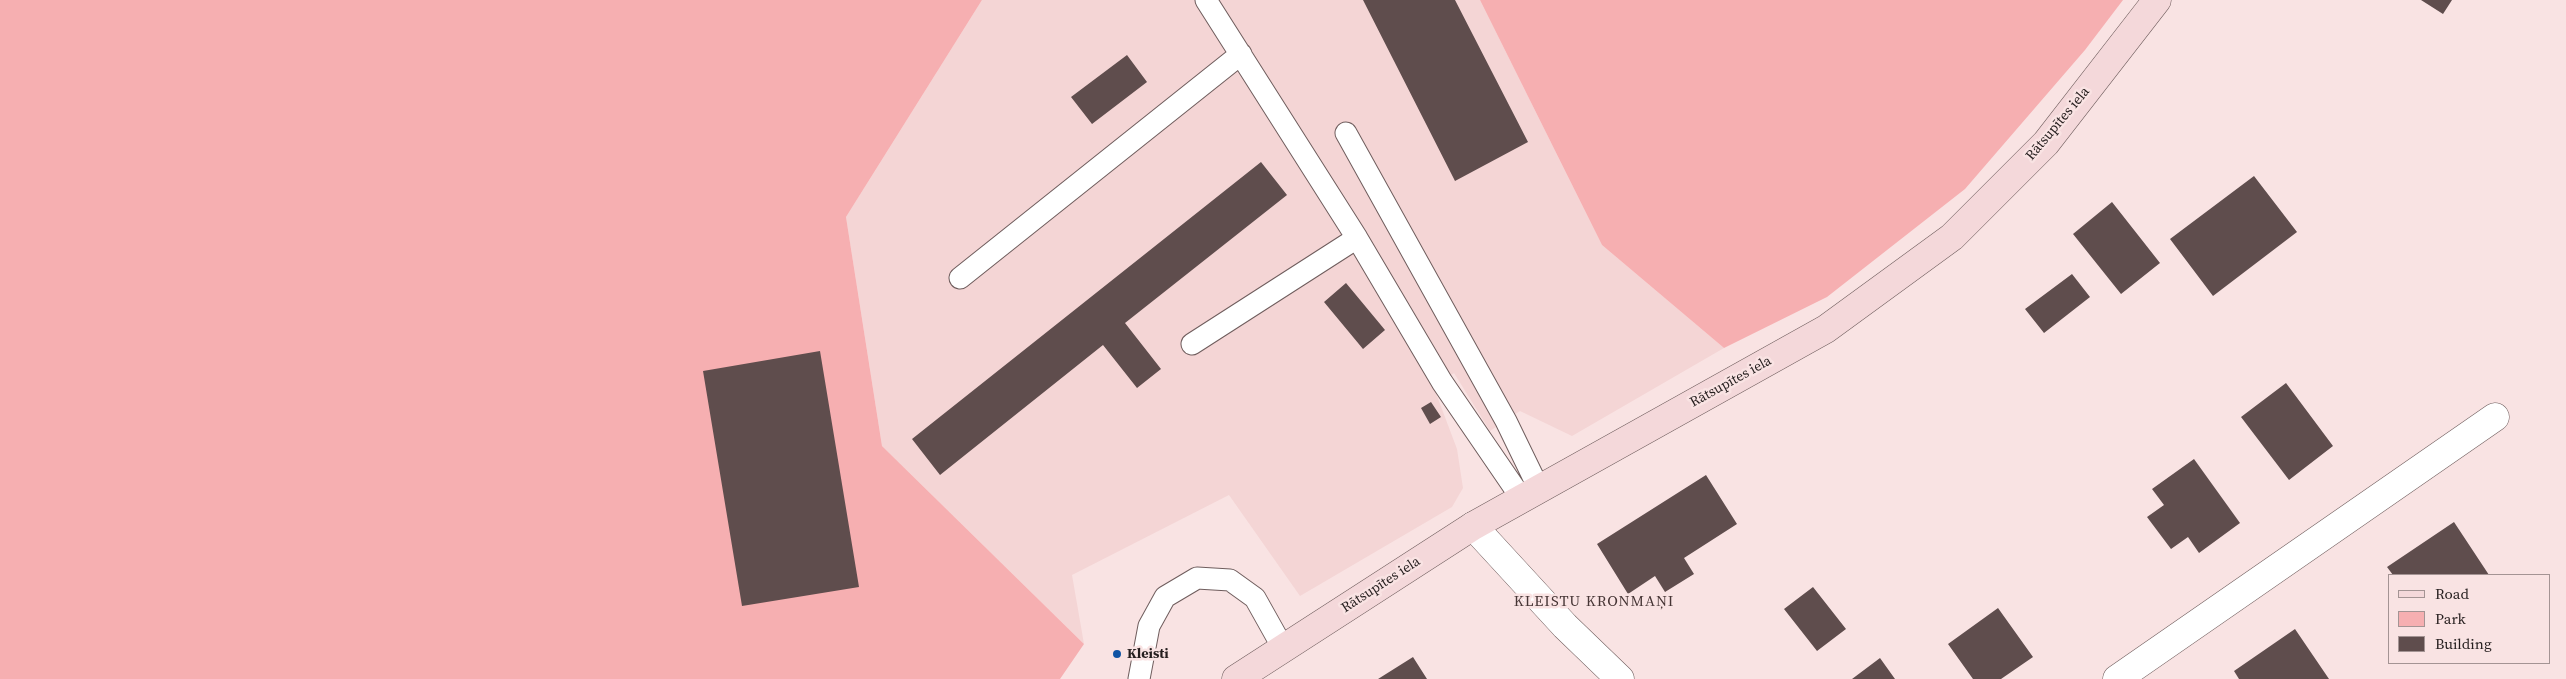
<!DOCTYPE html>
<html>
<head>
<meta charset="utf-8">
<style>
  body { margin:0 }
  #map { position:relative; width:2566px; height:679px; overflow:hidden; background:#f9e3e3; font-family:"Source Serif 4",serif }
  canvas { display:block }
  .legend { position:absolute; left:2388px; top:574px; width:162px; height:90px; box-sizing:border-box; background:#f9e3e3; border:1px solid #a49494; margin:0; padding:6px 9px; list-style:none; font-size:15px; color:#251e1e }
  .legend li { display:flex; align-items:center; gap:10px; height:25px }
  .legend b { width:25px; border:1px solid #a49494 }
</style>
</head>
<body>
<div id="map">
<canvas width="2566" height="679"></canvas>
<ul class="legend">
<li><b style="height:6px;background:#f4d8da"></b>Road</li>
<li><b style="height:14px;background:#f6afb1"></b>Park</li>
<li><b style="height:14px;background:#5f4d4d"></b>Building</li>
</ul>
</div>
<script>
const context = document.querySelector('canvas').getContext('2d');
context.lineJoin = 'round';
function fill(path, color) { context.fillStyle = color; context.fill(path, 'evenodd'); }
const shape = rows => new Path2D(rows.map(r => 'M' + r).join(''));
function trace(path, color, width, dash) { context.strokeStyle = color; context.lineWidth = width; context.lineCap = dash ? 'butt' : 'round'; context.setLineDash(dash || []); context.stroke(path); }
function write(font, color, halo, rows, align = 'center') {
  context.font = font + ' "Source Serif 4",serif'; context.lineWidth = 5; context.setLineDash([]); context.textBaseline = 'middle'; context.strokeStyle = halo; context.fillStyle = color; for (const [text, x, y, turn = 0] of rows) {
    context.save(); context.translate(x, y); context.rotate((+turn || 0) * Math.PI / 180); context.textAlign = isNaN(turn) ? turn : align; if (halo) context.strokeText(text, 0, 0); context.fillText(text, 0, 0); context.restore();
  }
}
const built = shape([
  [982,0,1480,0,1602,245,1724,348,1572,436,1520,411,1490,431,1454,373,1434,388,1457,449,1463,488,1452,507,1300,596,1229,495,1072,575,1084,644,882,446,846,217]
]);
const green = shape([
  [0,0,982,0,846,217,882,446,1084,644,1060,679,0,679],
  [1480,0,2123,0,2085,50,1965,189,1827,297,1724,348,1602,245]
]);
const building = shape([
  [1363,0,1455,0,1528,142,1455,181],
  [2421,0,2452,0,2443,14],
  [1127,55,1147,82,1092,124,1071,97],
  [1261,162,1287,195,1125,323,1161,369,1137,388,1103,345,940,475,912,439],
  [2254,176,2297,232,2213,296,2170,239],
  [2112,202,2160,263,2121,294,2073,234],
  [2072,274,2090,297,2044,333,2025,309],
  [1346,283,1385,330,1363,349,1324,302],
  [820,351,859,587,742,606,703,371],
  [2286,383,2333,446,2289,480,2241,417],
  [1431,402,1441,417,1430,424,1421,408],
  [2194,459,2240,523,2199,553,2188,537,2171,549,2147,517,2164,505,2152,489],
  [1706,475,1737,524,1684,558,1694,574,1665,592,1655,576,1628,594,1597,544],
  [2454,522,2489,575,2393,575,2387,567],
  [1813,587,1846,629,1817,651,1784,609],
  [1998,608,2033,657,2001,679,1973,679,1948,644],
  [2295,629,2329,679,2239,679,2234,671],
  [1413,657,1427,679,1378,679],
  [1880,658,1895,679,1852,679]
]);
const lane = shape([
  [1206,0,1357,238,1442,382,1522,499],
  [1346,133,1506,421,1539,489],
  [960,278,1241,54],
  [1192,344,1357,238],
  [1139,679,1149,626,1165,597,1197,578,1230,580,1255,598,1283,648]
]);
const street = shape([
  [1473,526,1565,626,1620,679],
  [2117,679,2495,417]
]);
const secondary = shape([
  [1236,679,1473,526,1826,329,1952,237,2046,143,2157,0]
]);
const markers = [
  [1117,654,5,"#1154a4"]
];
const streetNames = [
  ["Rātsupītes iela",2058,124,-50],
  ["Rātsupītes iela",1731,382,-29],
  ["Rātsupītes iela",1381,585,-33]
];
const poiNames = [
  ["Kleisti",1127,654]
];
const neighbourhoodNames = [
  ["KLEISTU KRONMAŅI",1594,602]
];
fill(built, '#f4d5d5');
fill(green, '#f6afb1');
fill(building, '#5f4d4d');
trace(lane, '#6f5d5d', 23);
trace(street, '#6f5d5d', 29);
trace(secondary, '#6f5d5d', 29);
trace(lane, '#fff', 21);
trace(street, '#fff', 28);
trace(secondary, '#f4d8da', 28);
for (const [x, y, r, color] of markers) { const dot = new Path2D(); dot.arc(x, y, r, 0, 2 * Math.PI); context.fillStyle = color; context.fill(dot); trace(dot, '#f9e3e3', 2); }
write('14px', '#251e1e', '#f9e3e3', streetNames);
write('bold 14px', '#251e1e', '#f9e3e3', poiNames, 'left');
context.letterSpacing = '1px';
write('15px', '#463535', '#f9e3e3', neighbourhoodNames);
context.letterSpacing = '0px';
</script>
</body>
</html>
